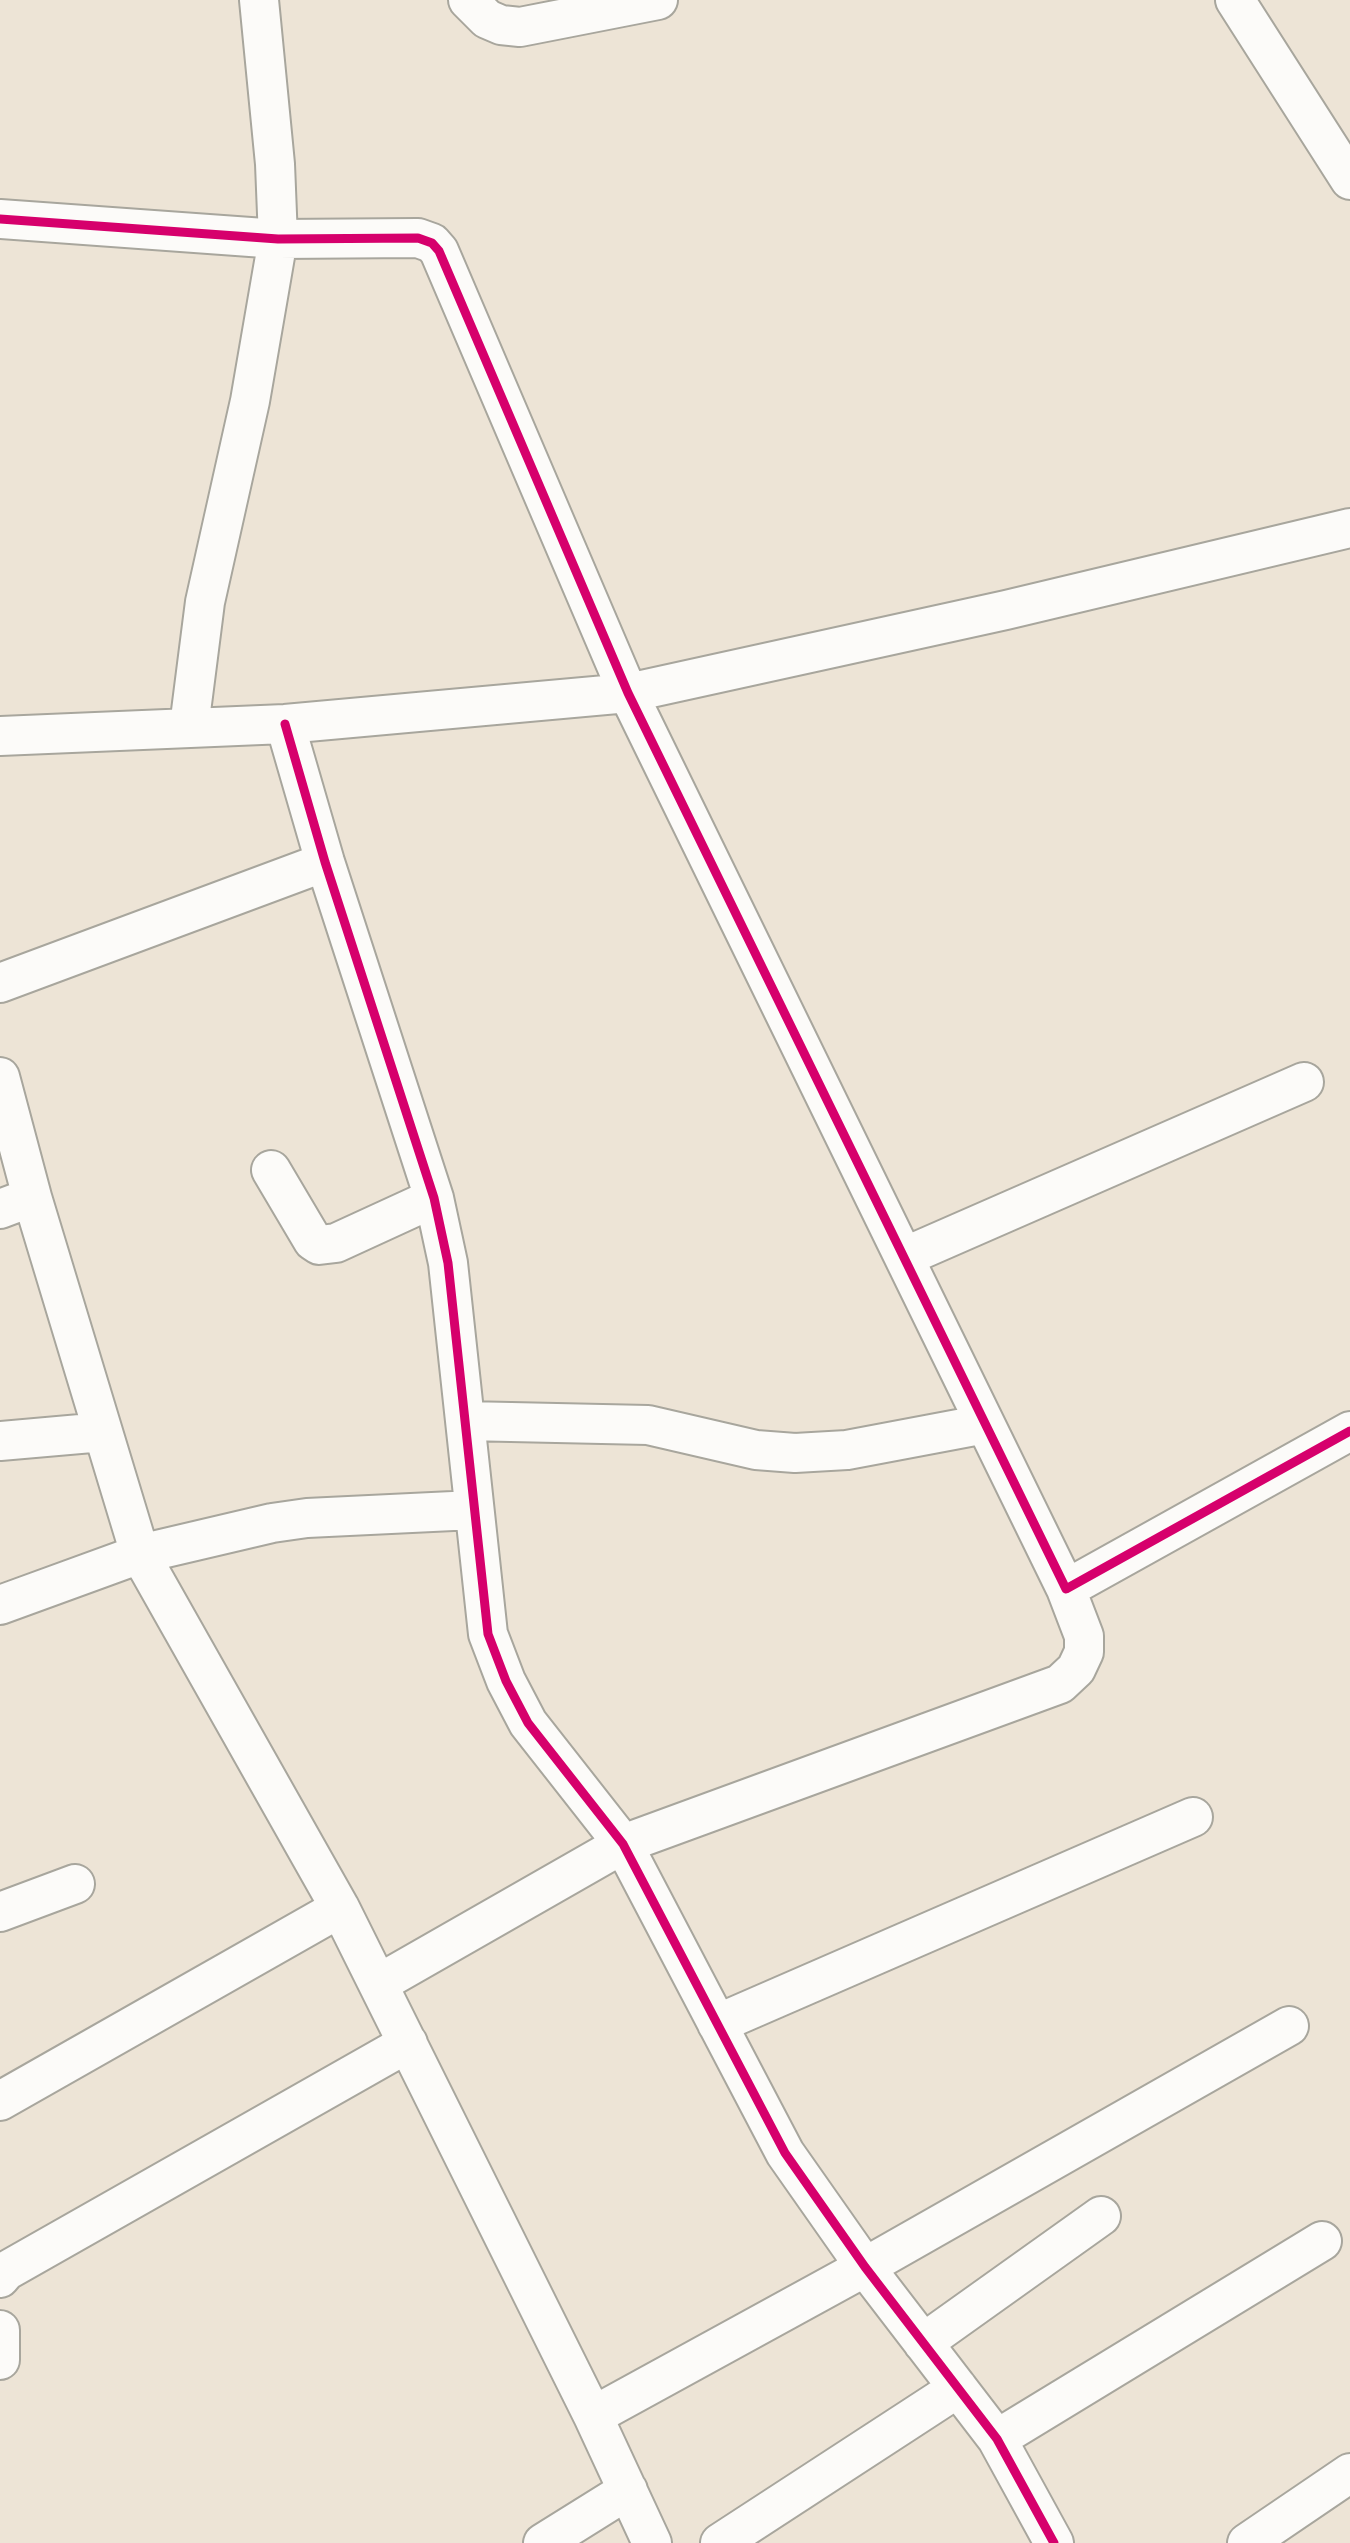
<!DOCTYPE html>
<html>
<head>
<meta charset="utf-8">
<style>
  body { margin:0 }
  canvas { display:block; background:#ede4d6 }
</style>
</head>
<body>
<canvas width="1350" height="2543"></canvas>
<script>
const context = document.querySelector('canvas').getContext('2d');
context.lineJoin = 'round';
const shape = rows => new Path2D(rows.map(r => 'M' + r).join(''));
function trace(path, color, width, dash) { context.strokeStyle = color; context.lineWidth = width; context.lineCap = dash ? 'butt' : 'round'; context.setLineDash(dash || []); context.stroke(path); }
const street = shape([
  [468,0,487,19,501,25,520,27,658,0],
  [1235,0,1350,180],
  [0,219,278,239,418,238,432,243,439,251,628,693,1066,1589,1350,1431],
  [285,724,325,862,434,1198,448,1263,488,1634,506,1681,528,1723,623,1844,785,2153,865,2267,997,2439,1054,2543],
  [189,727,205,602,250,401,278,239,275,164,259,0],
  [0,736,285,724,628,693,1006,610,1350,528],
  [0,983,325,862],
  [0,1077,32,1197,0,1209],
  [271,1170,313,1241,319,1245,336,1243,434,1198],
  [32,1197,140,1554,340,1908,593,2416,652,2543],
  [904,1257,1304,1082],
  [465,1421,648,1425,756,1450,795,1453,847,1450,985,1424],
  [0,1441,103,1432],
  [0,1605,140,1554,272,1523,307,1518,474,1510],
  [0,1912,75,1884],
  [378,1984,623,1844,1060,1684,1076,1669,1084,1652,1084,1636,1066,1589],
  [717,2024,1193,1817],
  [0,2101,340,1908],
  [0,2278,6,2271,408,2043],
  [0,2330,0,2360],
  [923,2343,1101,2216],
  [593,2416,865,2267,1289,2026],
  [997,2439,1322,2241],
  [543,2543,628,2490],
  [720,2543,958,2388],
  [1247,2543,1350,2473]
]);
const cycleway = shape([
  [0,219,278,239,418,238,432,243,439,251,628,693,1066,1589,1350,1431],
  [285,724,325,862,434,1198,448,1263,488,1634,506,1681,528,1723,623,1844,785,2153,865,2267,997,2439,1054,2543]
]);
trace(street, '#a8a69d', 42);
trace(street, '#fcfbf9', 38);
trace(cycleway, '#d6006c', 9);
</script>
</body>
</html>
